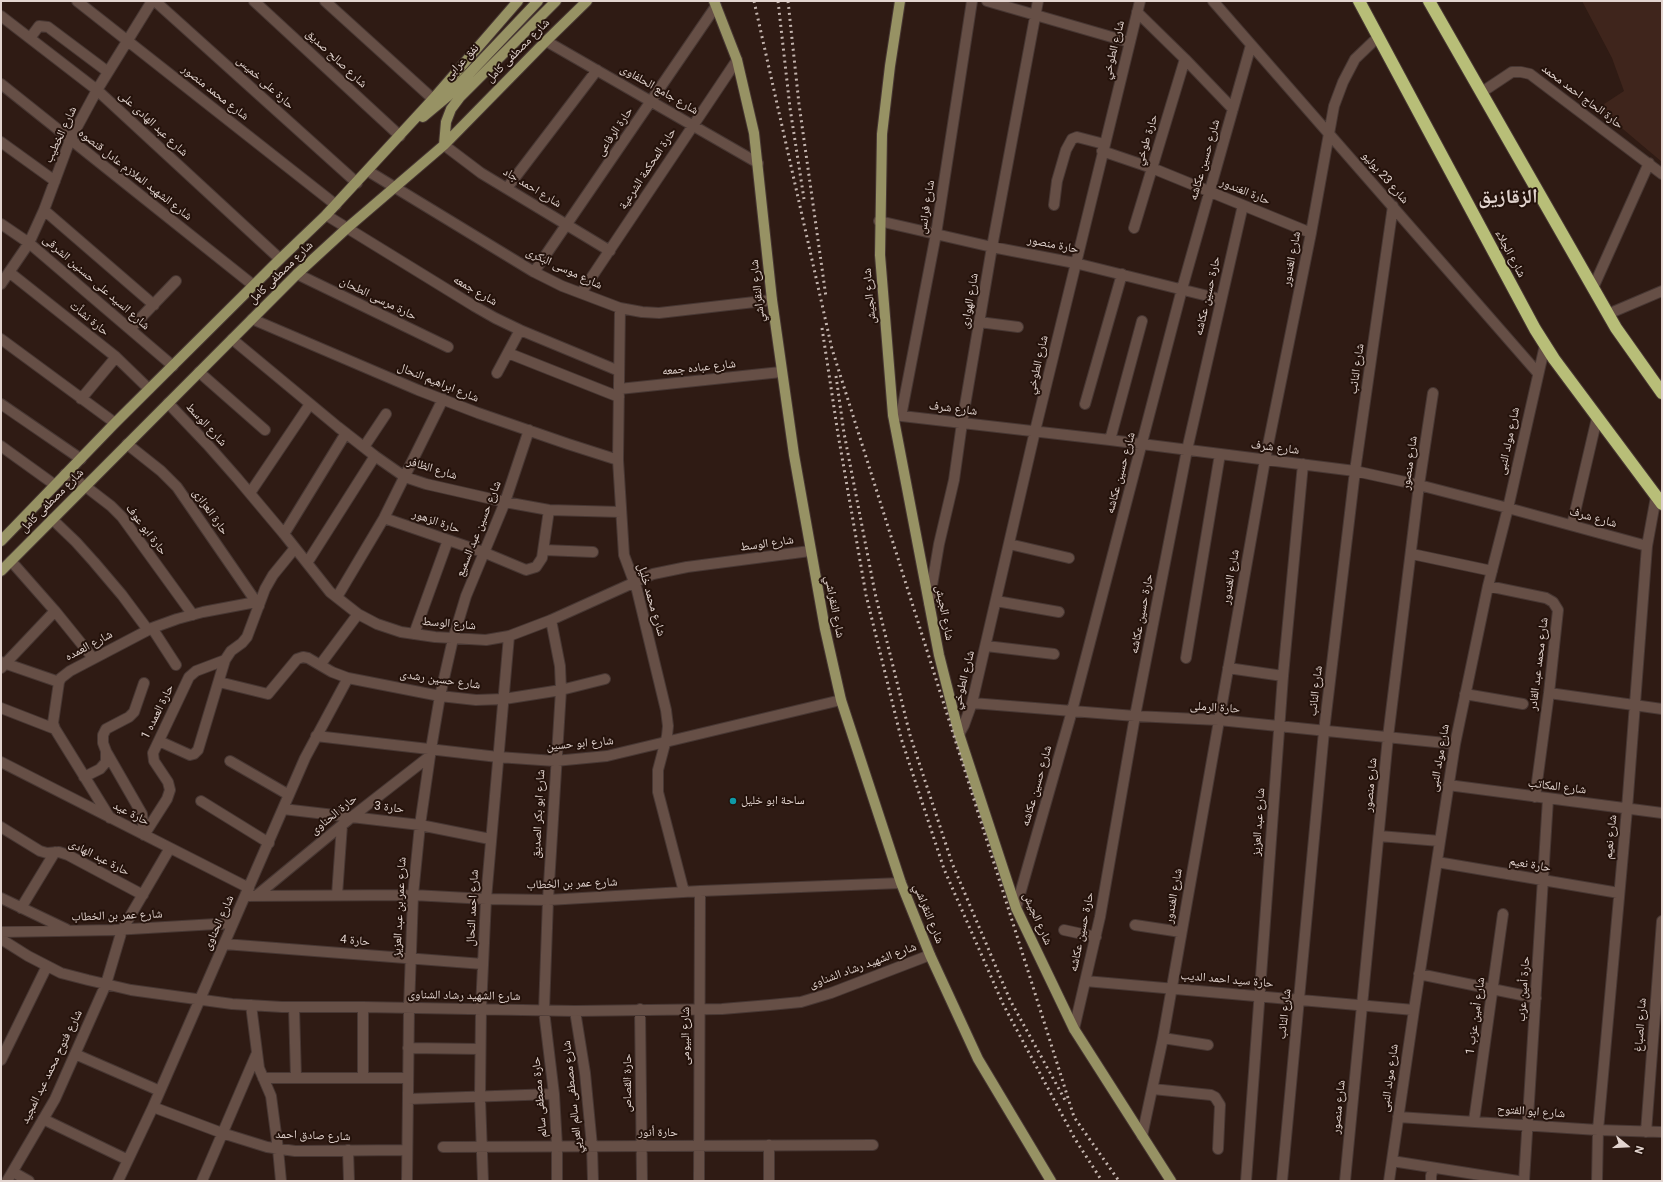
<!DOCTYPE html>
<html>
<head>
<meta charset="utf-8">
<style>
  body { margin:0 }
  #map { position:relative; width:1663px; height:1182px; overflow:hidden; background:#2f1b14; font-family:Roboto,sans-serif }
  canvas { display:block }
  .frame { position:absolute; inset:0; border:2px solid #e3d5d0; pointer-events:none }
  .north { position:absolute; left:1607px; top:1126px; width:40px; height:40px; -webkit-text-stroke:3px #24120b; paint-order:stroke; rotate:108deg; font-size:11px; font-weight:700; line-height:16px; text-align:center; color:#e3d5d0 }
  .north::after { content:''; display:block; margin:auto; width:14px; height:18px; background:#e3d5d0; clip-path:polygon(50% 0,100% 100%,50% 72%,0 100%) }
</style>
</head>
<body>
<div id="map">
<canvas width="1663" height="1182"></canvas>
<div class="frame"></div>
<div class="north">N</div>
</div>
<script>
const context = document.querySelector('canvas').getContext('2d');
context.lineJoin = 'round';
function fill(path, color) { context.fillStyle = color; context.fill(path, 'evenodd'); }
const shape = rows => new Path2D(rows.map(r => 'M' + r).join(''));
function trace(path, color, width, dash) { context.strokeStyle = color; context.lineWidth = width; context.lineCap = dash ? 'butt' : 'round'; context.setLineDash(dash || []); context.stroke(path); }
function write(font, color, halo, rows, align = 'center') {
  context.font = font + ' Roboto,"Noto Naskh Arabic",sans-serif'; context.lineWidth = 4; context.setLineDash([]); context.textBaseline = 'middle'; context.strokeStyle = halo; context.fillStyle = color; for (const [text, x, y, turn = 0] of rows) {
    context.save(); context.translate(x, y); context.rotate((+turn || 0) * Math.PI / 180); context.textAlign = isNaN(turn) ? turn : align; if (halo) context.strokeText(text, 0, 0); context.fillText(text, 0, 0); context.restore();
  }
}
const built = shape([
  [1582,1,1662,1,1662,162,1598,108,1624,91,1612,58]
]);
const street = shape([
  [77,1,336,205],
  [155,1,357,183],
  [254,1,400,136],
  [325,1,433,99],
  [987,1,1129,42],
  [1213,1,1537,372],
  [1137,12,1185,59,1233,109],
  [1,16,97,90,280,259],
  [30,38,39,26,48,27,108,72],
  [546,41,758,163],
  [1,84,253,285],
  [1482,92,1512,72,1521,72,1530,74,1662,174],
  [1,142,55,181],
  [444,145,481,173,610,251],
  [1102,151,1152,168,1311,233],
  [368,171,534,272,562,286,620,308,642,312,659,313,772,300],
  [507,188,597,70],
  [1054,205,1057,181,1066,150,1072,139,1077,137,1104,144],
  [44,210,154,305],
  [326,215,474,306,495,318,520,330,619,371],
  [879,221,992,247,1075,263,1220,299],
  [1,224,29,243,173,366],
  [1134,228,1185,59],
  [9,272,116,357,149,389],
  [534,272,716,6],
  [297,274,448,347],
  [1,284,29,243,44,210,70,140,97,90,152,1],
  [1593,288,1649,163],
  [581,293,737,60],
  [620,308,618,460,624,555,637,590,666,710,668,726,667,736,658,770,658,792,684,892],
  [1608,314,1662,291],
  [252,319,418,390,478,413,568,444,618,460],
  [979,322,1018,327],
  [130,329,176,281],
  [1,339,115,423],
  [232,339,338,427,375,456,405,477,426,484,505,502,549,510,621,512],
  [508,353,619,397],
  [199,372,265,430],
  [497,373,520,330],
  [619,389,781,372],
  [81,399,116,357],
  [168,403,207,444,237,478,284,534,330,592,358,614,377,624,401,632,435,637,486,640,509,636,551,620,653,574,687,567,810,551],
  [1,404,81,459],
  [1085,404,1122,274],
  [893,415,1110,440,1355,471,1419,485,1508,508,1647,546],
  [901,416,936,234,972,1],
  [1110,440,1142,321],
  [127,444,161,471,177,487,259,606],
  [1,446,55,485],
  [364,447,386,414],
  [65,474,85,486,111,506,122,517,193,615],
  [250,493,310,404],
  [384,518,483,552,526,570,536,567,542,558,549,510],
  [52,519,76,542,94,562,122,595,148,630],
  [1572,525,1597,418],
  [284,534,346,433],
  [1009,544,1069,558],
  [544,550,593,552],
  [1412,554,1492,571],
  [11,561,55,611,93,658],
  [307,563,375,456],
  [1488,586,1546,598,1553,602,1558,610,1549,693,1535,797],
  [337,597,384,518,443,399],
  [996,601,1059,612],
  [929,603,939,544,954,480,962,423,992,247,1038,1],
  [551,620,560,666,561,690,548,900,544,1011,554,1094,557,1146,557,1181],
  [152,628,176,665],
  [414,634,448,540],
  [986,646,1054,654],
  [1186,658,1220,454],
  [1,662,59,682],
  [320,665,358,614],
  [1,668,55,611],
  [1228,668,1283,676],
  [219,682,268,694,297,659,303,657,308,658,332,672,348,678,440,696,476,700,504,699,561,690,605,679],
  [1549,693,1662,709],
  [1465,694,1523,704],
  [972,703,1135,716,1219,720,1455,744],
  [1,708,55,729],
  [959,734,964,725,972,703,1035,431,1140,1],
  [316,736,498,757,555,761,607,756,841,700],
  [159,741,190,755,194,754,198,750,225,660,231,651,242,643,247,637,265,589,273,575,295,548],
  [107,753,142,814,144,835],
  [230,761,289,795],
  [1,762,249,888],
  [84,777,100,769,106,762,106,751,103,743,103,735,106,729,129,717,134,712,144,683],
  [1448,785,1662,813],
  [201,801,269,843],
  [283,809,420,825,490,839],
  [110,818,55,729,53,723,59,682,61,678,70,671,152,628,177,619,203,612,256,602],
  [1,827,40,851,47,853,59,852,68,855,143,895],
  [144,835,167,799,170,790,168,782,154,761,153,753,189,677,196,671,225,660],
  [1379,836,1440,841],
  [1437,862,1619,893],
  [337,895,342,825],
  [245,896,413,895,486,899,548,900,700,891,901,883],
  [256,896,353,816,430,756],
  [1,898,66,929],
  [21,908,55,852],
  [1016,908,1072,711,1182,289,1251,45],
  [1135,925,1181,932],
  [1064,930,1096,937],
  [1,932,114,930,233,923],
  [1,939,28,956,61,973,88,980,131,990,232,1004,282,1007,363,1007,575,1011,722,1009,770,1005,801,1002,831,993,930,955],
  [224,944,483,964],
  [1419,974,1536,998],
  [1085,981,1414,1010],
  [251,1005,259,1068,271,1096,278,1149,281,1181],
  [294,1007,296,1078],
  [363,1007,363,1078],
  [640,1009,642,1181],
  [575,1011,585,1073,592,1146,593,1181],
  [1074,1029,1100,917,1135,716,1187,450,1243,205],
  [1163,1038,1208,1045],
  [408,1048,480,1049],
  [75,1054,160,1091],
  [1,1060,47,966],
  [263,1078,408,1078],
  [1153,1089,1211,1095,1215,1097,1220,1105,1218,1149],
  [408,1099,554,1094],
  [153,1107,222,1133,267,1147,295,1151,407,1150],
  [1398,1117,1598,1130,1662,1132],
  [43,1119,128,1160],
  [1474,1121,1503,914],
  [1646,1132,1662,921],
  [1142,1136,1163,1038,1265,460,1311,233,1334,106,1343,82,1355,59,1378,37],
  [769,1145,769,1181],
  [443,1147,873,1145],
  [348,1150,349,1181],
  [1392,1161,1518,1181],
  [13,1172,29,1181],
  [7,1181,55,1099,75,1054,106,984,122,930,170,848],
  [118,1181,153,1107,305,758,348,678],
  [202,1181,256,1055],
  [407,1181,409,1008,413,895,420,825,431,749,440,696,453,639,466,596,505,502,529,430],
  [483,1181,480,1098,481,1009,486,899,509,636],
  [699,1181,700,891],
  [1246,1181,1283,676,1303,464],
  [1282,1181,1324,731,1355,471,1393,206],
  [1345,1181,1388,737,1419,485,1433,393],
  [1389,1181,1414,1010,1455,744,1488,586,1508,508,1545,345],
  [1431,1181,1431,1176,1433,1168],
  [1524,1181,1548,799],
  [1597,1181,1598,1130,1627,809,1647,546,1656,497]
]);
const primary = shape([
  [714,1,737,60,754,133,772,300,794,455,825,629,841,700,901,883,930,955,978,1059,1051,1181],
  [900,1,890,66,882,134,880,255,893,415,939,655,959,734,1016,908,1074,1029,1171,1181],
  [423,117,447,97,538,1],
  [444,145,446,122,451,109,460,97,556,1],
  [1,541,115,423,280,259,326,215,433,99,518,1],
  [1,571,297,274,346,229,444,145,546,41,587,1]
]);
const highway = shape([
  [1359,1,1535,329,1554,359,1662,504],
  [1429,1,1616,328,1662,393]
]);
const rail = shape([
  [754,1,832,349,1074,1117,1119,1181],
  [778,1,790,108,804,199],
  [788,1,799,104,826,297],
  [822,328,838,434,866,595,901,738,944,869,1003,1004,1075,1139,1102,1181],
  [836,376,844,433,875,593,910,735,952,863,1010,1000,1065,1100]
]);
const markers = [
  [733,801,4,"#0f9aa8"]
];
const streetNames = [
  ["شارع الطوخي",1114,50,-76],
  ["شارع مصطفى كامل",518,51,-45],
  ["شارع صالح صديق",336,59,43],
  ["نفق عرابى",462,62,-46],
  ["حارة على خميس",265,83,42],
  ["شارع جامع الحلفاوى",659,90,30],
  ["شارع محمد منصور",215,93,38],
  ["حارة الحاج احمد محمد",1582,97,37],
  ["شارع عبد الهادى على",153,124,43],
  ["حارة الرفاعى",615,132,-56],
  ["شارع الخطيب",61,135,-65],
  ["حارة طوخي",1147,140,-73],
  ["شارع حسين عكاشه",1205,160,-74],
  ["حارة المحكمة الشرعية",648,169,-57],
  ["شارع الشهيد الملازم عادل قنصوه",135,175,38],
  ["شارع 23 يوليو",1385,178,49],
  ["شارع احمد جاد",532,188,31],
  ["حارة الغندور",1245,192,22],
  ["شارع فرانس",927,207,-81],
  ["حارة منصور",1053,245,11],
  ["شارع الجلاء",1510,254,62],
  ["شارع الغندور",1292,259,-79],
  ["شارع موسى البكرى",564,269,25],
  ["شارع مصطفى كامل",281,273,-44],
  ["شارع السيد على حسنين الشرقى",96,283,41],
  ["شارع جمعه",475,291,30],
  ["شارع النقراشي",758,291,-96],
  ["شارع الجيش",870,296,-95],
  ["حارة حسين عكاشه",1208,296,-77],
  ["حارة مرسى الطحان",378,299,26],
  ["شارع الهوارى",970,301,-80],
  ["حارة نشأت",89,319,39],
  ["شارع الطوخي",1038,365,-77],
  ["شارع عباده جمعه",699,368,-6],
  ["شارع النائب",1357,369,-82],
  ["شارع ابراهيم النحال",438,383,22],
  ["شارع شرف",953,409,7],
  ["شارع الوسط",206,425,47],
  ["شارع مولد النبى",1509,441,-78],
  ["شارع شرف",1275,448,7],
  ["شارع منصور",1410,463,-82],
  ["شارع الظافر",432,469,17],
  ["شارع حسين عكاشه",1121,473,-75],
  ["شارع مصطفى كامل",52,501,-45],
  ["حارة العزازى",210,512,55],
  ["شارع شرف",1593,518,15],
  ["حارة الزهور",436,522,19],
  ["شارع حسين عبد السميع",479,529,-68],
  ["حارة ابو عوف",146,530,53],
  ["شارع الوسط",767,544,-8],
  ["شارع الغندور",1231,577,-80],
  ["شارع محمد خليل",651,600,74],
  ["شارع النقراشي",834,607,79],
  ["شارع الجيش",944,613,79],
  ["حارة حسين عكاشه",1142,614,-79],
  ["شارع الوسط",449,624,5],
  ["شارع العمده",89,646,-28],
  ["شارع محمد عبد القادر",1539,664,-83],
  ["شارع حسين رشدى",440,680,8],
  ["شارع الطوخي",964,680,-76],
  ["شارع النائب",1316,691,-83],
  ["حارة الرملى",1215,708,4],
  ["حارة العمده 1",158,712,-64],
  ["شارع ابو حسين",580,744,-5],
  ["شارع مولد النبى",1440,758,-80],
  ["شارع منصور",1371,785,-85],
  ["شارع حسين عكاشه",1037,786,-74],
  ["شارع المكاتب",1557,787,7],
  ["حارة 3",389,808,7],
  ["حارة عيد",131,814,27],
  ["شارع ابو بكر الصديق",539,814,-87],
  ["حارة الحناوى",334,815,-39],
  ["شارع عبد العزيز",1259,822,-86],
  ["شارع نعيم",1611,837,-84],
  ["حارة عبد الهادى",99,858,27],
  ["حارة نعيم",1530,865,10],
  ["شارع عمر بن الخطاب",572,884,-2],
  ["شارع الغندور",1174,896,-80],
  ["شارع عمر بن عبد العزيز",400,907,-87],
  ["شارع احمد النحال",473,908,-87],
  ["شارع النقراشي",928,914,68],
  ["شارع عمر بن الخطاب",117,916,-2],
  ["شارع الجيش",1037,919,66],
  ["شارع الحناوى",219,923,-66],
  ["حارة حسين عكاشه",1082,932,-78],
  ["حارة 4",355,941,5],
  ["شارع الشهيد رشاد الشناوى",863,966,-20],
  ["حارة سيد احمد الديب",1227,980,5],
  ["حارة أمين عزب",1524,989,-86],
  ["شارع الشهيد رشاد الشناوى",464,996,1],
  ["شارع النائب",1285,1014,-84],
  ["شارع أمين عزب 1",1476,1016,-82],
  ["شارع الصباغ",1641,1025,-86],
  ["شارع البيومى",686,1036,-90],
  ["شارع فتوح محمد عبد المجيد",52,1067,-64],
  ["شارع مولد النبى",1390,1078,-82],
  ["حارة القصاص",628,1083,-90],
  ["حارة مصطفى سالم",540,1097,-95],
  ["شارع مصطفى سالم العربي",573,1097,-96],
  ["شارع منصور",1339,1107,-84],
  ["شارع ابو الفتوح",1531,1112,4],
  ["حارة أنور",658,1133],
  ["شارع صادق احمد",313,1136,2]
];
const poiNames = [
  ["ساحة ابو خليل",741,801]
];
const townNames = [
  ["الزقازيق",1508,198]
];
fill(built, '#3f251c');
trace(street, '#473733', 12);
trace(primary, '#473733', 12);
trace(highway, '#473733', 14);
trace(street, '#664f46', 10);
trace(primary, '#979264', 10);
trace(highway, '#b8be78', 12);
trace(rail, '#c3b4ae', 3, [2, 4]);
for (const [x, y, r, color] of markers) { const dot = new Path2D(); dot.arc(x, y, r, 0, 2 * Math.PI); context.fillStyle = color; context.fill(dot); trace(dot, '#24120b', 1.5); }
write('12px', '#e3d5d0', '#24120b', streetNames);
write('12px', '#e3d5d0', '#24120b', poiNames, 'left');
write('bold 20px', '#e3d5d0', '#24120b', townNames);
</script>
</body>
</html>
